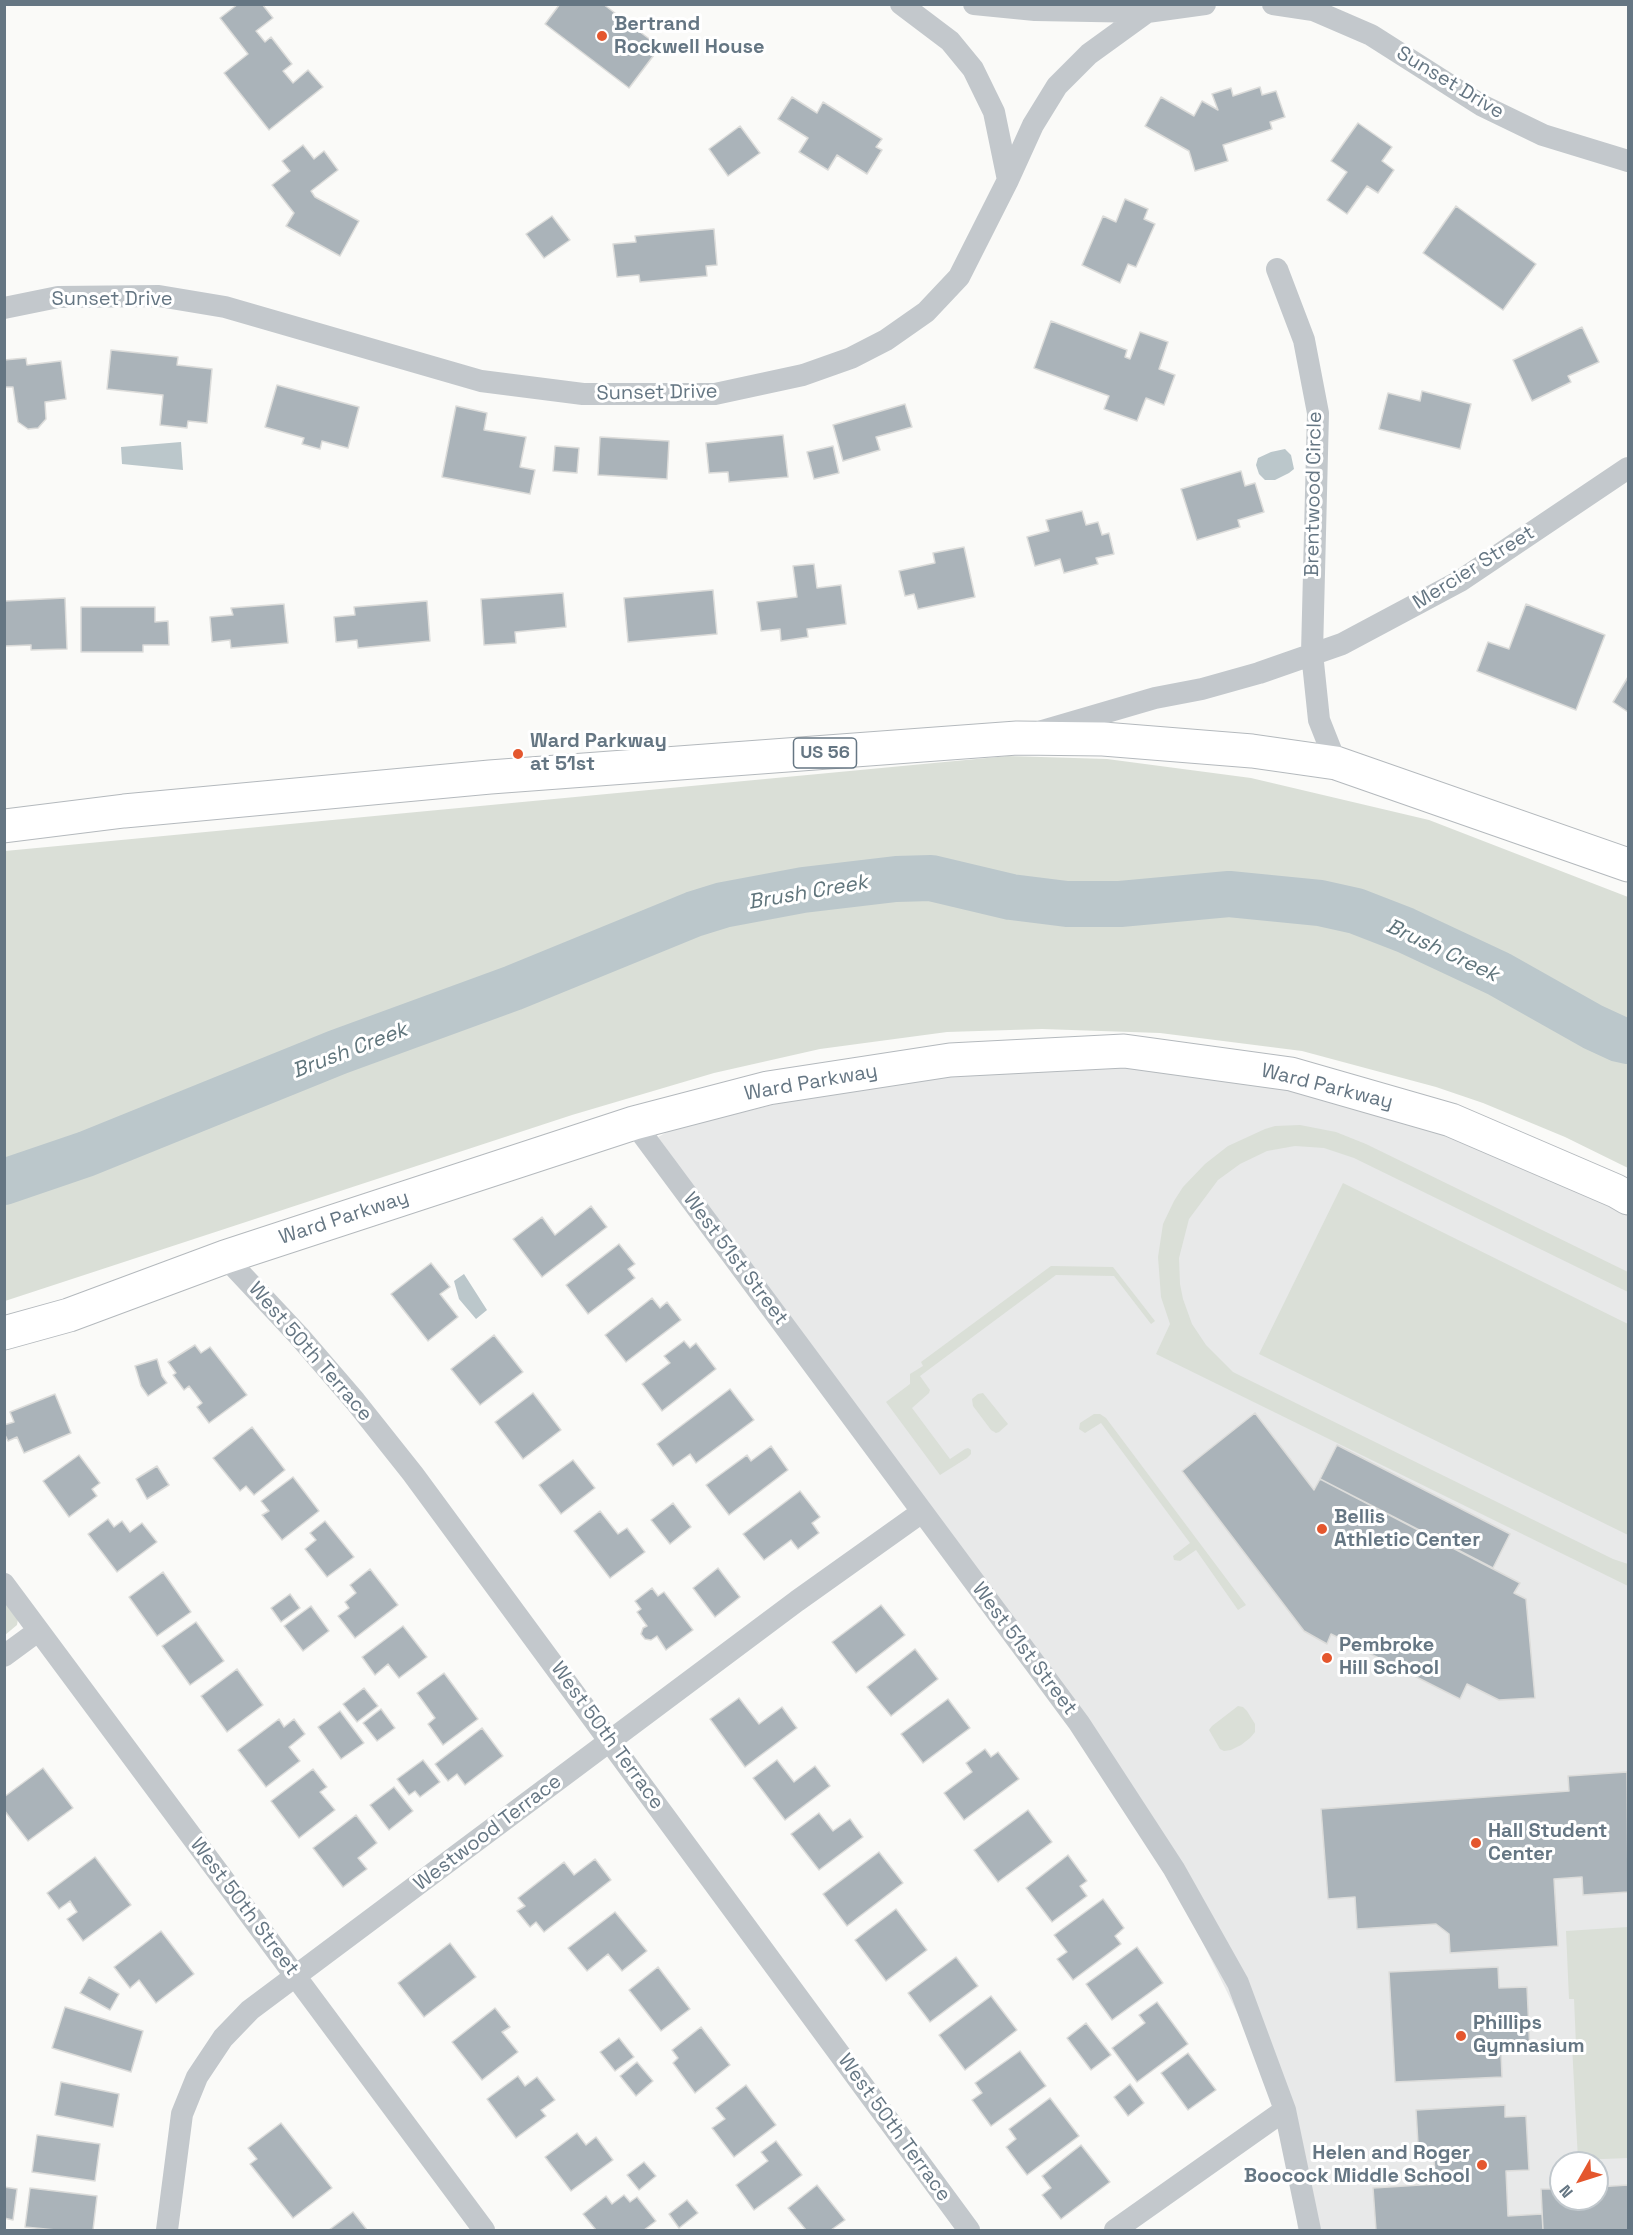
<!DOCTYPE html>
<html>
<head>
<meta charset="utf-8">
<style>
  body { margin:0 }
  #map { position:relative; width:1633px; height:2235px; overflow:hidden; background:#fafaf8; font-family:"Space Grotesk",sans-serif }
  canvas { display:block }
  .frame { position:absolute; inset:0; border:6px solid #657683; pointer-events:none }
  .north { position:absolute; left:1549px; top:2151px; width:60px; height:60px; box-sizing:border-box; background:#fff; border:2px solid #c1c8cd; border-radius:50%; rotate:231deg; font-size:16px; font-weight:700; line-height:24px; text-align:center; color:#657683 }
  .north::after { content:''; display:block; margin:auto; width:21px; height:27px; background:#e4572e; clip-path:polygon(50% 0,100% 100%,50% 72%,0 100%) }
</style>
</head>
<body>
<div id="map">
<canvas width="1633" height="2235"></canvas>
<div class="frame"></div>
<div class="north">N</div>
</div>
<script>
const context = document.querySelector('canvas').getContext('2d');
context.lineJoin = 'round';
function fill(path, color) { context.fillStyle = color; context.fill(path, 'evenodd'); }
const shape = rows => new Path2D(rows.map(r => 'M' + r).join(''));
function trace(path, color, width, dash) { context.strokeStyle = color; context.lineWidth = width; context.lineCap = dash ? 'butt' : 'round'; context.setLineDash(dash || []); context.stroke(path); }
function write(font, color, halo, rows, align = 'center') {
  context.font = font + ' "Space Grotesk",sans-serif'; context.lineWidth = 6; context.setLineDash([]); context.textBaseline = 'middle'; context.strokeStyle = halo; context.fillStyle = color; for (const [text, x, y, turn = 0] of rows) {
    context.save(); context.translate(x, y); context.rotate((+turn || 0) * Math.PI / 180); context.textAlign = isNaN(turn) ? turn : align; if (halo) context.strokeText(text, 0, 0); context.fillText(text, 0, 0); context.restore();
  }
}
const built = shape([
  [950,1060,1291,1074,1628,1198,1628,2230,1298,2230,1285,2110,1144,1823,658,1137,678,1126,708,1121],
  [1561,2163,1597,2163,1597,2199,1561,2199]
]);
const green = shape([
  [1008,756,1107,759,1251,778,1429,820,1628,897,1628,1168,1565,1137,1483,1103,1436,1087,1302,1051,1160,1033,1042,1029,947,1032,820,1049,714,1073,572,1115,5,1301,5,851],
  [1300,1125,1336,1132,1366,1144,1628,1272,1628,1292,1354,1158,1324,1148,1295,1146,1267,1151,1240,1164,1218,1180,1189,1219,1179,1258,1180,1284,1183,1299,1192,1324,1206,1345,1233,1372,1247,1379,1613,1559,1628,1564,1628,1586,1156,1354,1170,1324,1161,1297,1158,1257,1163,1224,1174,1201,1183,1187,1205,1164,1228,1146,1265,1129,1275,1126],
  [1343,1183,1628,1324,1628,1535,1259,1354],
  [1051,1266,1113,1267,1155,1321,1151,1324,1114,1276,1056,1275,920,1376,930,1390,929,1393,912,1408,950,1459,965,1449,968,1448,971,1450,971,1454,967,1458,940,1475,886,1402,910,1384,910,1374,923,1366,921,1362],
  [983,1393,1008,1424,999,1432,996,1433,991,1430,973,1406,972,1399,978,1394],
  [1094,1414,1100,1414,1106,1418,1246,1605,1238,1610,1196,1550,1180,1561,1174,1560,1173,1556,1190,1543,1101,1423,1085,1433,1079,1429,1080,1423],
  [4,1601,18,1619,17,1625,5,1635],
  [1238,1706,1243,1707,1247,1711,1255,1724,1255,1732,1250,1738,1241,1745,1231,1750,1224,1751,1220,1749,1209,1730,1212,1726],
  [1628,1927,1628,2158,1578,2160,1572,2045,1576,2045,1574,1999,1569,1999,1566,1931]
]);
const water = shape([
  [181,442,183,470,122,464,121,447],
  [1285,449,1291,455,1294,469,1289,473,1275,480,1265,480,1259,474,1256,465,1258,458,1271,452],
  [464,1274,487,1310,476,1319,459,1299,454,1281]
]);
const river = shape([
  [4,1182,86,1154,338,1052,513,988,694,914,723,905,803,890,896,879,931,878,1011,897,1067,904,1120,904,1229,894,1320,903,1356,911,1405,930,1499,974,1593,1027,1619,1039,1628,1041]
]);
const building = shape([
  [238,4,262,4,273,18,256,31,265,42,271,37,292,64,283,71,293,83,308,70,323,87,269,130,224,73,248,54,220,18,238,4],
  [560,4,603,4,660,47,629,88,545,24,560,4],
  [1260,87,1262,95,1276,91,1285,117,1270,122,1272,129,1223,145,1228,161,1195,171,1189,151,1145,126,1161,97,1194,116,1202,101,1218,110,1212,94,1231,88,1233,96,1260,87],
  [792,97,817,113,823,102,882,139,876,147,882,150,867,174,837,155,828,170,799,152,808,138,778,119,792,97],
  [1358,123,1392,147,1382,161,1394,170,1378,193,1367,186,1347,214,1327,200,1347,172,1331,161,1358,123],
  [740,126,760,153,728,176,709,149,740,126],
  [303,145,314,159,324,151,338,170,311,191,315,197,359,221,340,256,286,226,294,213,272,185,290,171,282,161,303,145],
  [1125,199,1148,209,1144,219,1155,224,1136,267,1128,264,1120,283,1082,265,1103,216,1116,222,1125,199],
  [1456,206,1536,264,1503,310,1423,253,1456,206],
  [552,216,570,240,544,258,526,234,552,216],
  [714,229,717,265,706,266,707,276,640,282,639,275,617,277,613,244,636,242,635,236,714,229],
  [1051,321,1127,350,1125,357,1130,359,1140,332,1168,342,1159,369,1175,375,1164,405,1146,398,1137,421,1104,409,1109,396,1034,368,1051,321],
  [1582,327,1599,362,1568,376,1571,382,1532,401,1513,360,1582,327],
  [111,350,178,357,177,365,212,369,207,423,188,421,187,428,160,425,163,395,107,389,111,350],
  [26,358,27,365,61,361,66,399,45,402,46,419,38,428,28,429,18,422,13,387,4,387,4,360,26,358],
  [277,385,359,407,348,448,322,441,320,449,302,444,304,438,265,427,277,385],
  [1422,391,1471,404,1460,449,1379,429,1388,393,1420,401,1422,391],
  [905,404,912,427,876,437,880,450,843,461,833,425,905,404],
  [456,406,487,413,484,430,526,437,520,467,535,470,530,494,442,477,456,406],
  [783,435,788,477,729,482,728,472,709,473,706,443,783,435],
  [600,437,669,441,667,479,598,475,600,437],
  [555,446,579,448,577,473,553,471,555,446],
  [833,446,839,473,814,479,807,452,833,446],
  [1241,471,1245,486,1255,483,1264,512,1238,520,1240,527,1197,540,1181,489,1241,471],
  [1082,511,1086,525,1098,522,1102,535,1109,533,1114,554,1096,558,1098,564,1064,573,1060,559,1035,566,1027,537,1049,531,1046,520,1082,511],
  [964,547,975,597,918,609,914,594,905,596,899,571,935,563,933,553,964,547],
  [814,564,817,588,841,585,846,624,807,629,808,637,781,641,780,629,761,631,757,602,797,597,793,566,814,564],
  [713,590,717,634,628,642,624,598,713,590],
  [563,593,566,627,515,632,516,643,484,645,481,599,563,593],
  [65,598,67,649,31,650,31,645,4,646,4,601,65,598],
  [427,601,430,641,358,648,357,640,336,642,334,617,355,615,354,607,427,601],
  [284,604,288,643,231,648,230,640,212,642,210,617,233,615,231,608,284,604],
  [1526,604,1605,635,1576,710,1477,671,1488,642,1509,649,1526,604],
  [81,607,155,607,155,622,168,621,169,645,143,645,143,652,81,652,81,607],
  [1628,677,1628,712,1613,702,1628,677],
  [591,1206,607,1227,542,1277,513,1239,542,1217,555,1235,591,1206],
  [619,1244,635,1264,628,1269,635,1278,588,1314,566,1285,619,1244],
  [431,1263,450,1287,440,1294,458,1317,428,1341,391,1294,431,1263],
  [652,1298,660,1308,667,1302,681,1320,626,1362,605,1335,652,1298],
  [494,1335,523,1372,480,1405,451,1369,494,1335],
  [684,1341,690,1348,696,1343,716,1369,662,1411,642,1384,670,1363,664,1356,684,1341],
  [195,1345,201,1353,210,1347,247,1395,209,1423,197,1407,202,1403,189,1386,184,1390,173,1375,176,1373,168,1362,195,1345],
  [157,1359,162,1376,167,1383,148,1396,141,1386,135,1366,157,1359],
  [730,1389,754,1420,696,1463,690,1454,673,1466,657,1444,730,1389],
  [533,1393,561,1430,523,1459,495,1422,533,1393],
  [55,1394,71,1433,24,1453,17,1437,8,1441,4,1433,4,1425,14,1422,10,1412,55,1394],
  [1255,1413,1314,1490,1320,1479,1520,1583,1514,1593,1526,1599,1535,1698,1499,1700,1467,1684,1460,1699,1331,1634,1327,1644,1304,1631,1182,1471,1255,1413],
  [252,1427,285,1470,254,1495,246,1486,240,1491,213,1458,252,1427],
  [1337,1445,1510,1534,1493,1568,1320,1479,1337,1445],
  [771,1446,788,1470,729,1515,706,1485,747,1455,751,1461,771,1446],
  [79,1455,100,1483,92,1489,97,1496,69,1517,43,1481,79,1455],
  [573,1460,595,1488,561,1514,539,1485,573,1460],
  [157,1466,169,1485,147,1499,136,1479,157,1466],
  [293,1477,319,1511,282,1540,262,1515,269,1511,261,1501,293,1477],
  [800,1491,820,1517,812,1523,819,1533,798,1549,791,1540,764,1560,743,1534,800,1491],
  [673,1503,691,1527,670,1544,651,1520,673,1503],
  [600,1511,618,1534,627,1528,645,1552,610,1578,574,1531,600,1511],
  [108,1519,114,1527,122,1521,130,1532,142,1523,157,1542,117,1572,88,1534,108,1519],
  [325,1521,354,1557,327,1577,305,1549,316,1540,310,1533,325,1521],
  [718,1568,740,1597,715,1617,693,1588,718,1568],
  [370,1569,398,1605,355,1638,338,1616,349,1608,345,1602,356,1593,350,1585,370,1569],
  [163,1572,191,1612,157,1636,129,1597,163,1572],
  [652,1588,658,1596,664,1592,693,1630,666,1650,657,1636,651,1640,645,1639,641,1634,643,1628,647,1626,637,1612,641,1609,635,1601,652,1588],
  [290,1594,300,1608,281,1622,271,1608,290,1594],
  [881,1605,905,1635,856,1673,832,1642,881,1605],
  [311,1606,329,1631,303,1651,284,1626,311,1606],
  [196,1622,224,1661,190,1685,162,1646,196,1622],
  [403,1626,427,1657,399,1678,388,1664,375,1675,362,1657,403,1626],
  [915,1649,938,1679,891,1716,867,1687,915,1649],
  [237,1669,263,1705,227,1732,201,1696,237,1669],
  [444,1673,478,1719,443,1745,428,1724,435,1718,417,1693,444,1673],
  [364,1688,378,1706,357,1722,343,1704,364,1688],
  [739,1698,759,1724,782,1707,797,1728,745,1767,710,1719,739,1698],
  [948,1699,970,1728,923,1763,901,1734,948,1699],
  [381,1709,395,1728,377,1741,363,1723,381,1709],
  [340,1711,364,1743,341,1759,318,1727,340,1711],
  [279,1719,284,1727,294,1719,305,1734,289,1747,300,1761,266,1787,238,1750,279,1719],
  [482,1728,503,1756,465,1785,457,1774,448,1781,435,1764,482,1728],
  [985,1749,991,1757,998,1752,1019,1779,964,1820,944,1793,972,1772,966,1763,985,1749],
  [423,1760,440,1782,420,1797,415,1791,409,1795,397,1779,423,1760],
  [777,1760,794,1782,815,1766,830,1786,785,1820,753,1778,777,1760],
  [43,1768,73,1808,28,1841,4,1810,4,1797,43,1768],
  [313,1769,327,1787,320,1792,335,1810,299,1838,271,1801,313,1769],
  [1627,1772,1628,1892,1583,1895,1582,1877,1554,1879,1558,1946,1450,1953,1449,1934,1436,1924,1357,1929,1355,1897,1328,1899,1321,1809,1569,1791,1568,1776,1627,1772],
  [394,1787,413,1811,389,1830,370,1805,394,1787],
  [1028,1810,1052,1842,998,1882,974,1850,1028,1810],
  [819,1813,833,1831,850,1819,863,1837,819,1870,791,1834,819,1813],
  [356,1815,377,1843,358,1858,367,1869,343,1887,313,1848,356,1815],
  [879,1852,903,1883,847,1926,823,1894,879,1852],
  [1068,1855,1087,1881,1080,1886,1087,1896,1052,1922,1026,1888,1068,1855],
  [95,1857,131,1905,83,1941,67,1919,77,1912,70,1901,59,1909,47,1893,95,1857],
  [595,1859,611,1880,544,1932,536,1922,530,1927,517,1911,525,1906,518,1898,564,1862,574,1875,595,1859],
  [1103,1899,1124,1928,1115,1936,1121,1944,1073,1980,1057,1959,1067,1952,1054,1935,1103,1899],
  [896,1909,927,1950,886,1981,855,1940,896,1909],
  [615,1912,647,1951,622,1971,608,1954,587,1971,568,1948,615,1912],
  [161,1931,194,1974,156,2003,139,1980,130,1988,114,1967,161,1931],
  [450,1943,476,1977,424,2017,398,1983,450,1943],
  [1137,1947,1163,1983,1112,2020,1086,1984,1137,1947],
  [956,1957,978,1986,930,2022,908,1993,956,1957],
  [658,1967,690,2009,661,2031,629,1990,658,1967],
  [1498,1967,1499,1988,1527,1987,1530,2052,1501,2053,1502,2077,1395,2082,1389,1972,1498,1967],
  [89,1977,119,1994,110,2010,80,1993,89,1977],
  [991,1996,1017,2030,965,2070,939,2035,991,1996],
  [1157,2002,1188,2044,1137,2082,1112,2048,1145,2023,1139,2015,1157,2002],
  [65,2007,143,2031,131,2072,52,2048,65,2007],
  [495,2008,510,2027,502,2032,518,2052,482,2080,452,2042,495,2008],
  [1086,2023,1111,2055,1091,2070,1067,2038,1086,2023],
  [701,2027,730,2065,695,2093,673,2063,678,2058,672,2050,701,2027],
  [619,2038,634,2057,615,2071,600,2052,619,2038],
  [1020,2051,1046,2086,991,2126,972,2100,982,2093,975,2083,1020,2051],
  [1188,2053,1216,2090,1188,2110,1161,2073,1188,2053],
  [637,2062,653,2081,636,2096,620,2076,637,2062],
  [518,2076,525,2086,537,2077,555,2100,541,2110,546,2116,516,2138,487,2099,518,2076],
  [61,2082,119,2094,113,2127,55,2115,61,2082],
  [1130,2084,1144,2103,1128,2116,1114,2097,1130,2084],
  [746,2085,776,2125,734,2157,712,2128,725,2119,716,2108,746,2085],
  [1050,2098,1079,2136,1027,2175,1006,2147,1016,2139,1009,2129,1050,2098],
  [1505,2105,1505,2117,1526,2116,1529,2170,1506,2171,1508,2216,1542,2214,1543,2230,1376,2230,1373,2188,1436,2184,1434,2160,1419,2161,1416,2110,1505,2105],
  [281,2123,332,2188,293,2218,250,2164,257,2159,248,2148,281,2123],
  [577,2133,586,2145,596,2137,613,2160,571,2191,545,2157,577,2133],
  [37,2135,100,2144,95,2181,32,2172,37,2135],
  [776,2141,802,2175,754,2210,736,2185,768,2161,761,2152,776,2141],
  [1081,2145,1110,2182,1061,2219,1042,2195,1051,2188,1042,2176,1081,2145],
  [644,2162,656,2176,639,2190,627,2175,644,2162],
  [817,2185,845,2220,831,2230,806,2230,788,2208,817,2185],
  [1628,2185,1628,2230,1543,2230,1541,2189,1561,2189,1561,2199,1597,2199,1597,2187,1628,2185],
  [4,2187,17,2189,13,2220,4,2218,4,2187],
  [30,2188,97,2196,93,2230,56,2230,25,2227,30,2188],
  [624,2195,630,2202,637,2197,656,2221,644,2230,596,2230,583,2214,606,2196,612,2204,624,2195],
  [687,2200,698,2213,679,2228,669,2214,687,2200],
  [353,2212,367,2230,329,2230,353,2212]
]);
const minor = shape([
  [901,4,950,41,973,69,994,112,1008,180],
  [974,4,1035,10,1147,12],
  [1273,4,1313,10,1371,35,1481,105,1543,135,1628,161],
  [1277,269,1304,340,1318,413,1312,653,1319,720,1336,763],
  [4,308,58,297,159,296,225,307,481,381,583,394,715,394,803,375,851,358,886,340,926,312,959,277,1008,180,1033,125,1057,86,1089,54,1147,12,1205,4],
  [1042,731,1155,698,1202,689,1259,673,1342,644,1460,581,1628,468],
  [634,1123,1079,1723,1174,1869,1238,1983,1285,2110,1310,2230],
  [225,1257,299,1336,355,1401,413,1474,969,2230],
  [4,1584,484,2230],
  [4,1656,38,1631],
  [167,2230,182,2114,197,2077,223,2038,250,2010,797,1601,922,1512],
  [1115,2230,1285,2110]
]);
const trunk = shape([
  [4,826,124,811,490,777,1017,738,1103,739,1252,751,1336,763,1628,865],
  [4,1333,69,1315,225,1257,634,1123,768,1088,950,1060,1124,1051,1291,1074,1451,1120,1616,1191,1628,1198]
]);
const markers = [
  [602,36,6,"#e4572e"],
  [518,754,6,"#e4572e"],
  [1322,1529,6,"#e4572e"],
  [1327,1658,6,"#e4572e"],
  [1476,1843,6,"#e4572e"],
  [1461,2036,6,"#e4572e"],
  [1482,2165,6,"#e4572e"]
];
const shields = [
  [825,753,63]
];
const shieldNames = [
  ["US 56",825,753]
];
const poiNames = [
  ["Bertrand",614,25],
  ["Rockwell House",614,48],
  ["Ward Parkway",530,742],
  ["at 51st",530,765],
  ["Bellis",1334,1518],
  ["Athletic Center",1334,1541],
  ["Pembroke",1339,1646],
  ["Hill School",1339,1669],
  ["Hall Student",1488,1832],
  ["Center",1488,1855],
  ["Phillips",1473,2024],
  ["Gymnasium",1473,2047],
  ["Helen and Roger",1470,2154,"right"],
  ["Boocock Middle School",1470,2177,"right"]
];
const streetNames = [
  ["Sunset Drive",1450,83,31],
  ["Sunset Drive",112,300],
  ["Sunset Drive",657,393,-1],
  ["Brentwood Circle",1314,494,-89],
  ["Mercier Street",1474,568,-32],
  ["Ward Parkway",811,1083,-10],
  ["Ward Parkway",1327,1087,14],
  ["Ward Parkway",344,1218,-18],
  ["West 51st Street",735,1259,53],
  ["West 50th Terrace",310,1352,49],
  ["West 51st Street",1024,1649,53],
  ["West 50th Terrace",607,1736,54],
  ["Westwood Terrace",488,1833,-37],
  ["West 50th Street",244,1907,53],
  ["West 50th Terrace",894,2128,54]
];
const waterNames = [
  ["Brush Creek",808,893,-10],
  ["Brush Creek",1442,951,25],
  ["Brush Creek",350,1051,-21]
];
fill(built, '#e8e9e9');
fill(green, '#dadfd7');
fill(water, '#bbc7cb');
trace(river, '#bbc7cb', 46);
fill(building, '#aab3b9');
trace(building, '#dcdcda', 1.5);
trace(trunk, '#b4b9bd', 35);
trace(minor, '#c3c8cc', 22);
trace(trunk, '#fff', 33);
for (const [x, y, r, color] of markers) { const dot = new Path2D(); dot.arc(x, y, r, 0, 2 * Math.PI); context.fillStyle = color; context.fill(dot); trace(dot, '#fff', 2); }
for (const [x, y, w] of shields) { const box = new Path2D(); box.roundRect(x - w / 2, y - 15, w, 30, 4.5); context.fillStyle = '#fff'; context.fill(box); trace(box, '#657683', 1.5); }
write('bold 18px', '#657683', null, shieldNames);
write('bold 20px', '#657683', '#fff', poiNames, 'left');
write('20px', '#657683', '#fff', streetNames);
write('italic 21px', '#60757c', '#fff', waterNames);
</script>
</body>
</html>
